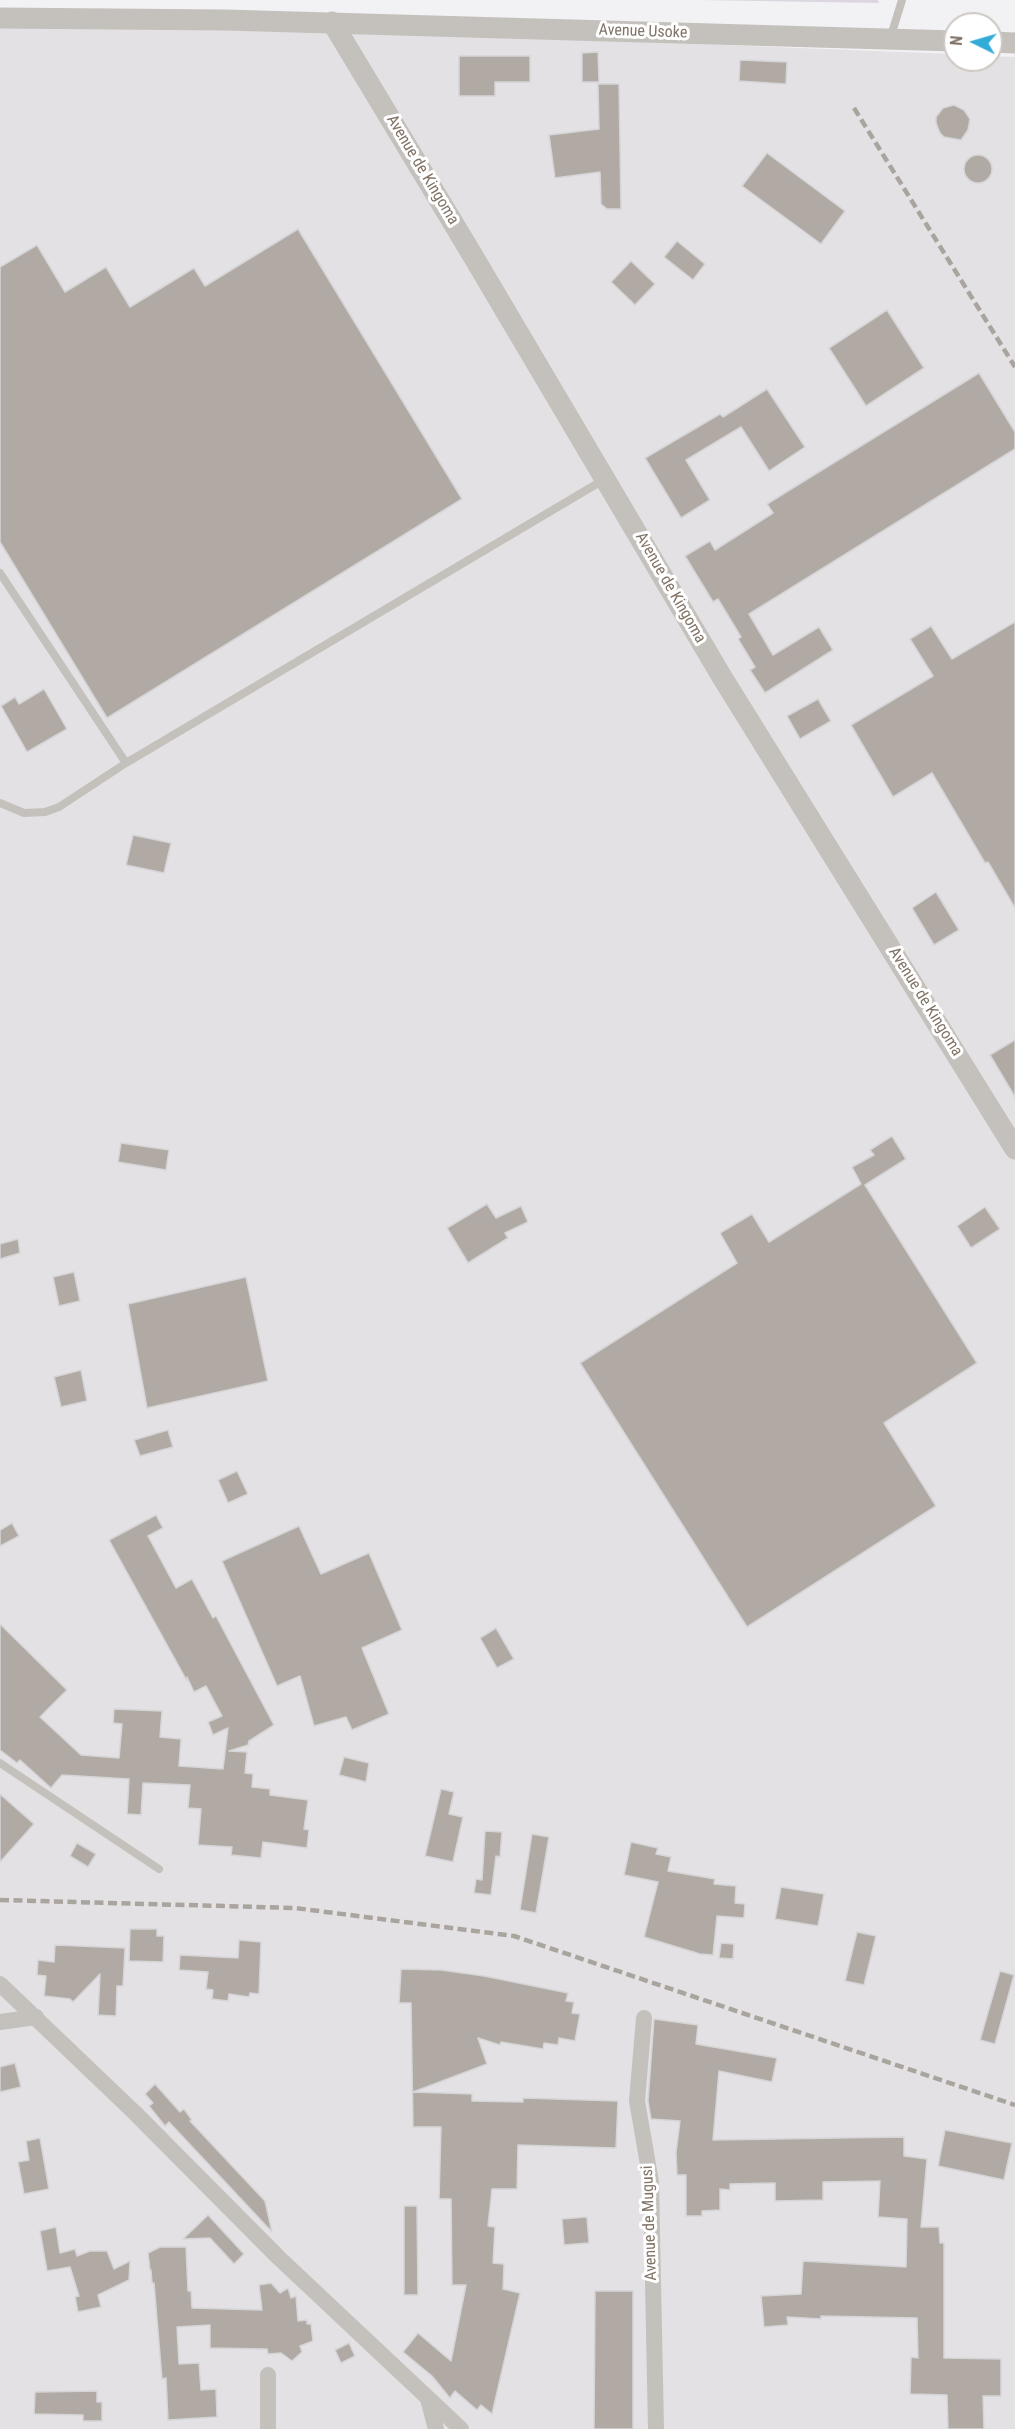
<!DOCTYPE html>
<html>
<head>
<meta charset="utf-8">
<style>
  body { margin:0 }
  #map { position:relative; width:1015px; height:2429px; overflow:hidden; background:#f2f2f5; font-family:"Roboto Condensed",sans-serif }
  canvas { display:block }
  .north { position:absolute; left:943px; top:12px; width:60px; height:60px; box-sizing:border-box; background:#fff; border:2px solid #cdc7c2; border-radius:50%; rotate:275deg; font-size:16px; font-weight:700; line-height:24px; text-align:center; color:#817366 }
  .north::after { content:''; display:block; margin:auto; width:21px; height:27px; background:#32abd6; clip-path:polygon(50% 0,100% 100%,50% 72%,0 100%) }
</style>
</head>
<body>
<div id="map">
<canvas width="1015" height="2429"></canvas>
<div class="north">N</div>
</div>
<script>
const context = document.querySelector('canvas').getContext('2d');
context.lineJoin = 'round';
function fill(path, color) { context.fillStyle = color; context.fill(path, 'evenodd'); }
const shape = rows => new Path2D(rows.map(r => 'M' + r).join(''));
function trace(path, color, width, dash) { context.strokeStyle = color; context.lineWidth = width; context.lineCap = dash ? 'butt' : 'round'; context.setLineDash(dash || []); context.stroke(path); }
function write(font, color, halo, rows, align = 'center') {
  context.font = font + ' "Roboto Condensed",sans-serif'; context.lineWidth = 6; context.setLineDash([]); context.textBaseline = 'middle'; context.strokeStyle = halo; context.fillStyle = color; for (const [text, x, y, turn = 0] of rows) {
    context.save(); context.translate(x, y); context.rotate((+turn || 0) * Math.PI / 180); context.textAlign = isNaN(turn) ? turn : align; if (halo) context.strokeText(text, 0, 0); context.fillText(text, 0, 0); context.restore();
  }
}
const built = shape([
  [0,17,955,54,955,60,991,60,991,56,1015,57,1015,2429,0,2429]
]);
const green = shape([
  [697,0,878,0,879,3]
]);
const building = shape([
  [598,52,599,82,582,82,582,53,598,52],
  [459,56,530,56,530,82,495,82,495,96,459,96,459,56],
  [740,60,787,62,786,84,739,81,740,60],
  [598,84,619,84,621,209,607,209,601,204,600,172,555,178,549,135,599,129,598,84],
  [954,105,964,110,970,119,968,130,961,140,944,137,940,133,936,123,936,117,943,108,954,105],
  [767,153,845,211,821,244,742,186,767,153],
  '964 169a14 14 0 1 1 28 0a14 14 0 1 1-28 0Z',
  [298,229,462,499,107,718,0,542,0,267,37,245,65,292,106,267,130,307,194,268,205,286,298,229],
  [677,241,705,264,693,280,664,257,677,241],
  [631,261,655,284,635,305,611,282,631,261],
  [887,310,924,368,866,406,829,348,887,310],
  [979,373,1015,432,1015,449,749,614,773,655,819,627,833,650,765,693,750,670,755,667,738,639,741,637,718,599,713,602,685,556,710,541,715,550,773,513,767,504,979,373],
  [767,389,805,447,769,471,741,427,686,460,710,500,681,518,645,458,720,414,723,417,767,389],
  [1015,622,1015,908,988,862,985,863,932,773,893,797,851,725,933,676,910,639,931,626,952,659,1015,622],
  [44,689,67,729,27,752,1,706,15,697,19,704,44,689],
  [818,699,831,721,800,739,787,716,818,699],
  [133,835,171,843,164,873,126,865,133,835],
  [936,892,959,930,934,945,912,908,936,892],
  [1015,1040,1015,1097,990,1055,1015,1040],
  [892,1136,906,1159,865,1185,977,1363,884,1423,936,1506,747,1627,580,1363,737,1263,720,1233,752,1214,769,1242,861,1184,852,1167,874,1155,870,1150,892,1136],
  [121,1143,169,1150,166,1170,118,1162,121,1143],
  [487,1204,496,1218,521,1206,528,1222,505,1233,508,1238,468,1263,447,1228,487,1204],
  [985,1207,1000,1229,971,1248,957,1226,985,1207],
  [18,1239,20,1253,0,1259,0,1244,18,1239],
  [74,1272,80,1301,59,1306,53,1277,74,1272],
  [246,1277,268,1381,147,1408,128,1304,246,1277],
  [81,1370,87,1401,61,1407,54,1377,81,1370],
  [168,1430,173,1447,140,1456,134,1440,168,1430],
  [237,1471,248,1494,228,1503,218,1480,237,1471],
  [156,1515,163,1528,148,1536,176,1588,192,1579,213,1618,216,1616,274,1725,249,1741,248,1745,229,1751,247,1752,245,1773,253,1774,252,1787,270,1789,270,1795,308,1800,304,1829,309,1830,307,1848,263,1842,261,1858,231,1855,232,1847,198,1845,201,1809,188,1808,190,1785,143,1783,141,1815,127,1814,129,1779,62,1775,51,1788,20,1760,17,1763,0,1750,0,1624,67,1690,40,1717,81,1755,119,1758,122,1724,113,1723,114,1709,162,1711,160,1737,181,1739,179,1766,223,1769,228,1728,213,1735,208,1722,222,1716,206,1686,194,1692,187,1677,187,1681,109,1540,156,1515],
  [12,1523,19,1536,0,1546,0,1530,12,1523],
  [299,1526,321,1574,369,1553,402,1630,362,1648,389,1714,352,1730,346,1717,314,1726,300,1676,277,1686,222,1561,299,1526],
  [496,1628,514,1659,497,1668,480,1638,496,1628],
  [344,1757,369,1763,366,1782,339,1775,344,1757],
  [441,1789,454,1792,449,1814,463,1817,453,1862,425,1856,441,1789],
  [0,1794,34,1824,0,1862,0,1794],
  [485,1831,502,1832,500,1857,496,1856,491,1895,474,1893,476,1879,482,1880,485,1831],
  [532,1834,549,1837,536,1913,520,1910,532,1834],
  [631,1842,658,1848,656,1854,671,1857,668,1871,715,1879,714,1884,736,1886,735,1903,745,1904,744,1918,717,1916,713,1955,700,1954,644,1937,658,1882,624,1875,631,1842],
  [77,1843,96,1854,88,1867,70,1856,77,1843],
  [781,1887,824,1894,818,1926,775,1919,781,1887],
  [130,1929,157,1929,157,1936,164,1936,163,1962,129,1961,130,1929],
  [857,1932,876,1936,864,1985,845,1981,857,1932],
  [239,1940,261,1942,259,1994,250,1993,249,1997,229,1994,228,2001,212,1999,213,1990,206,1989,208,1972,179,1970,180,1955,238,1958,239,1940],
  [721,1943,734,1944,733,1959,719,1958,721,1943],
  [55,1945,125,1948,123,1986,117,1986,116,2016,98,2015,100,1974,73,2002,70,1999,44,1996,46,1976,37,1975,38,1960,54,1962,55,1945],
  [401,1969,441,1970,484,1976,568,1993,566,2001,574,2002,572,2013,580,2014,575,2041,559,2038,558,2045,544,2043,543,2049,501,2042,500,2045,478,2038,487,2064,413,2092,472,2094,472,2101,523,2102,523,2098,618,2101,616,2148,518,2145,517,2189,492,2189,488,2226,495,2227,493,2263,504,2264,503,2289,520,2293,492,2414,481,2405,477,2410,455,2391,450,2398,432,2376,403,2352,418,2333,451,2361,466,2285,452,2285,451,2199,439,2199,441,2127,413,2127,411,2003,399,2003,401,1969],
  [1000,1971,1014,1975,995,2044,980,2040,1000,1971],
  [654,2019,698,2025,696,2044,777,2058,772,2082,719,2071,713,2140,904,2137,904,2156,927,2159,921,2227,939,2227,940,2243,944,2243,944,2358,1001,2359,1001,2396,983,2396,984,2429,948,2429,947,2395,910,2394,911,2357,918,2358,917,2318,821,2316,821,2319,787,2317,788,2325,764,2327,761,2296,801,2294,803,2261,906,2267,907,2219,878,2217,880,2181,823,2182,823,2200,775,2201,775,2183,730,2184,730,2190,720,2189,720,2210,702,2211,702,2216,686,2216,686,2175,677,2175,676,2153,680,2121,651,2119,648,2101,654,2019],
  [15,2063,21,2087,0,2092,0,2067,15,2063],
  [155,2084,180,2112,184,2109,192,2120,190,2121,265,2201,272,2232,169,2122,165,2126,149,2106,153,2103,145,2094,155,2084],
  [945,2130,1012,2143,1004,2180,938,2166,945,2130],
  [40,2138,49,2189,24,2194,18,2162,29,2160,26,2141,40,2138],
  [404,2206,417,2206,418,2295,404,2295,404,2206],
  [208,2215,244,2254,234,2264,210,2238,183,2239,208,2215],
  [587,2217,589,2243,564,2245,562,2219,587,2217],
  [56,2227,60,2253,75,2249,77,2256,90,2251,107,2251,114,2269,130,2261,129,2280,98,2295,101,2307,78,2312,75,2297,79,2296,70,2267,47,2271,40,2231,56,2227],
  [160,2247,186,2247,188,2291,191,2291,192,2308,262,2310,259,2285,271,2283,280,2293,288,2288,291,2298,296,2296,298,2321,307,2320,307,2324,311,2324,313,2341,300,2346,302,2352,292,2361,281,2353,268,2354,267,2349,210,2348,210,2325,177,2327,179,2364,199,2363,201,2390,216,2389,217,2417,168,2420,166,2378,162,2379,154,2283,152,2283,151,2270,150,2270,148,2253,160,2247],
  [595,2291,633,2291,633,2429,594,2429,595,2291],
  [349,2343,355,2356,341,2363,335,2350,349,2343],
  [97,2391,97,2402,102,2402,102,2421,83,2421,83,2415,34,2414,35,2392,97,2391]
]);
const service = shape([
  [890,39,902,0],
  [0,573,126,763],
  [0,803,24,813,45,812,59,807,126,763,605,479],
  [0,1763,159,1869]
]);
const minor = shape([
  [0,1984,135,2113,278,2257,461,2429],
  [644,2018,637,2101,651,2182,656,2429],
  [0,2022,36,2017],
  [268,2375,268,2429],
  [428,2399,436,2429]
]);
const tertiary = shape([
  [0,18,225,20,955,41],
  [332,22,470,251,722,677,1015,1149],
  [991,42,1015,43]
]);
const rail = shape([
  [854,108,1015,367],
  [0,1900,295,1908,514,1936,1015,2105]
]);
const streetNames = [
  ["Avenue Usoke",643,32,2],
  ["Avenue de Kingoma",422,170,59],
  ["Avenue de Kingoma",670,588,60],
  ["Avenue de Kingoma",925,1002,58],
  ["Avenue de Mugusi",650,2223,-92]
];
fill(built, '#e3e1e3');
fill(green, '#dbd6df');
fill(building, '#b1aaa4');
trace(building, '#d5d5d7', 1.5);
trace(service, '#c4c0bc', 8);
trace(minor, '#c4c0bc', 16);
trace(tertiary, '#c4c0bc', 21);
trace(rail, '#aaa49e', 4.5, [9, 4.5]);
write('16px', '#817366', '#fff', streetNames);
</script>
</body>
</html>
